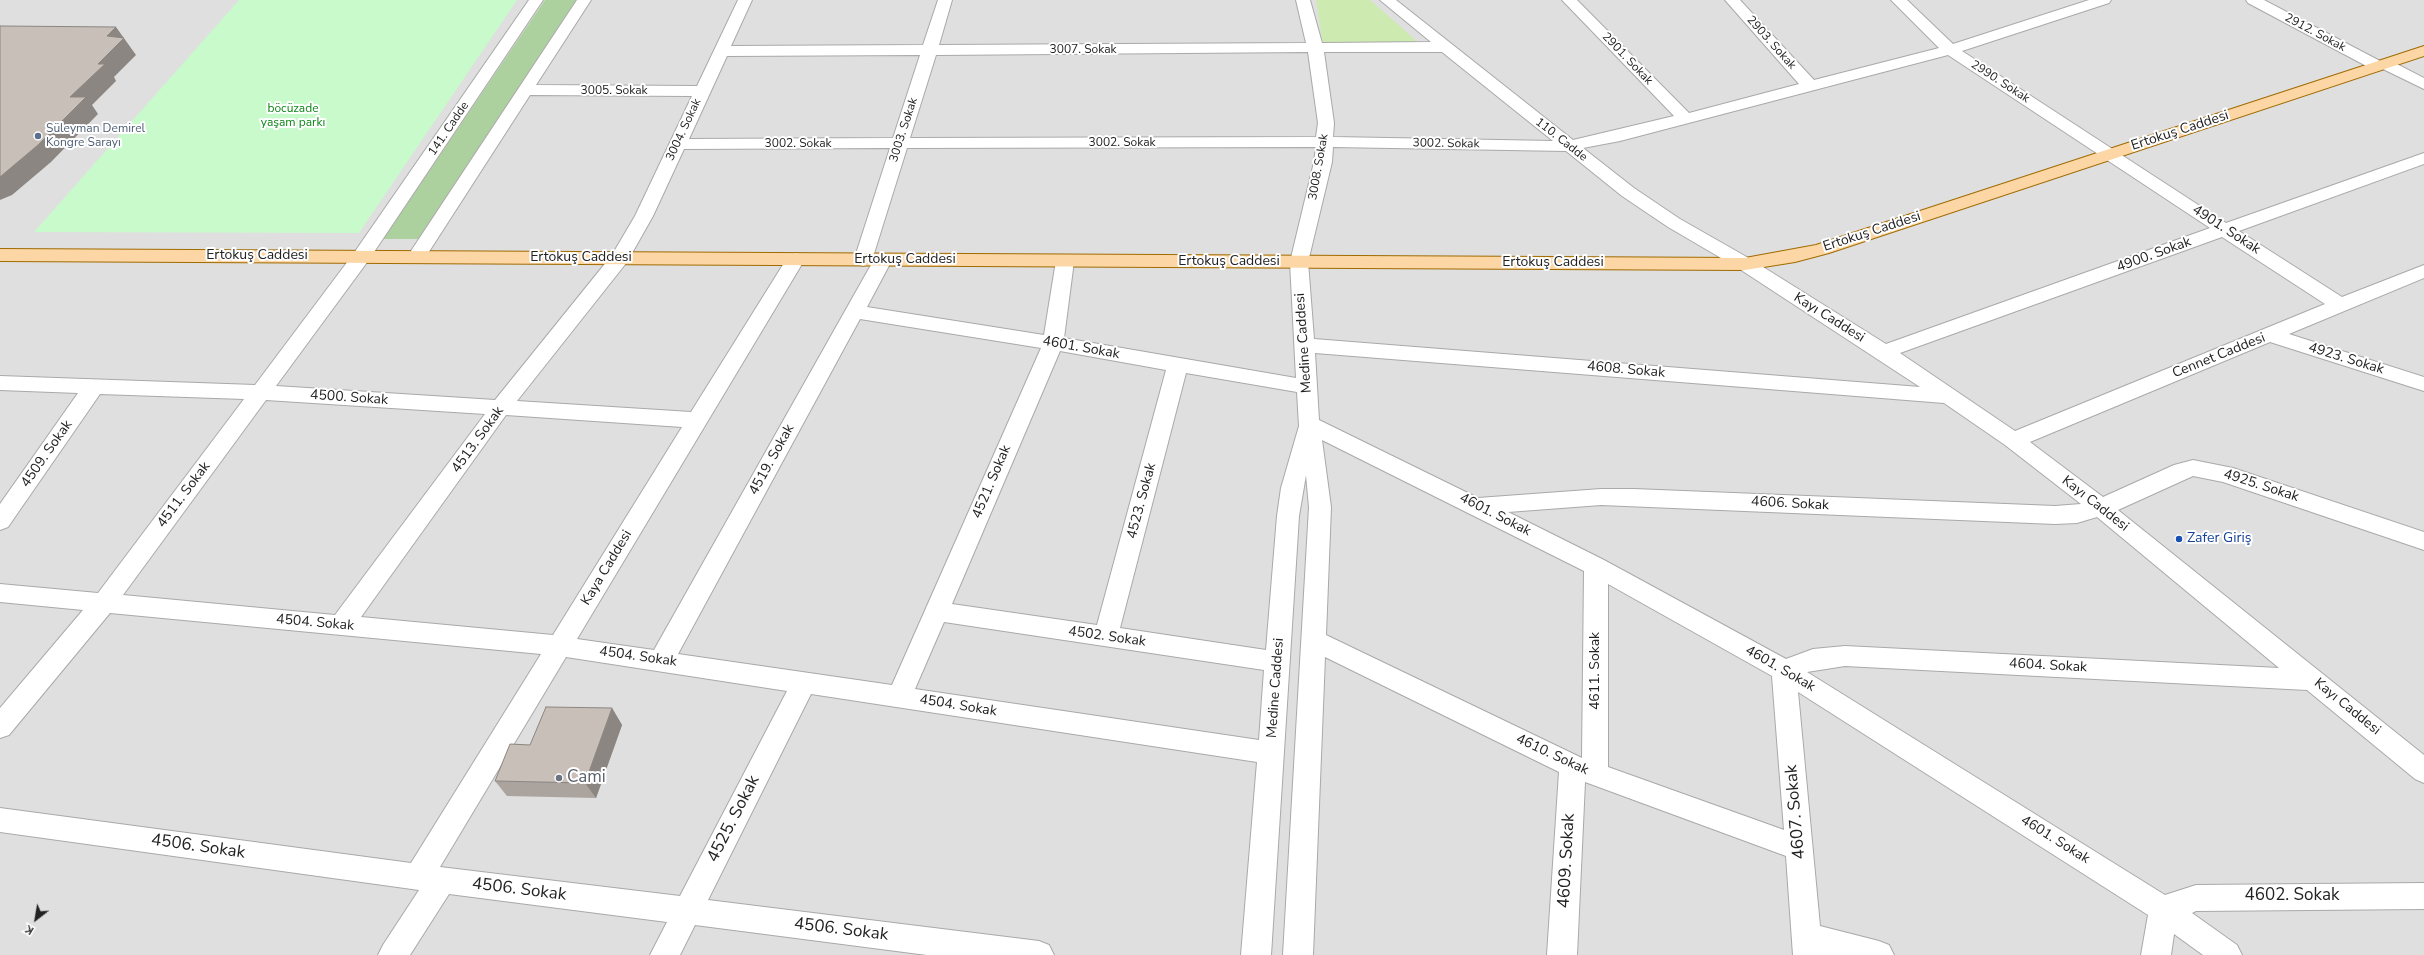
<!DOCTYPE html>
<html>
<head>
<meta charset="utf-8">
<style>
  body { margin:0 }
  #map { position:relative; width:2424px; height:955px; overflow:hidden; background:#f2efe9; font-family:"Nunito Sans",sans-serif }
  canvas { display:block }
  .north { position:absolute; left:16px; top:899px; width:40px; height:40px; -webkit-text-stroke:3px #fff; paint-order:stroke; rotate:211deg; font-size:11px; font-weight:700; line-height:16px; text-align:center; color:#222 }
  .north::after { content:''; display:block; margin:auto; width:14px; height:18px; background:#222; clip-path:polygon(50% 0,100% 100%,50% 72%,0 100%) }
</style>
</head>
<body>
<div id="map">
<canvas width="2424" height="955"></canvas>
<div class="north">K</div>
</div>
<script>
const context = document.querySelector('canvas').getContext('2d');
context.lineJoin = 'round';
function fill(path, color) { context.fillStyle = color; context.fill(path, 'evenodd'); }
const shape = rows => new Path2D(rows.map(r => 'M' + r).join(''));
function trace(path, color, width, dash) { context.strokeStyle = color; context.lineWidth = width; context.lineCap = dash ? 'butt' : 'round'; context.setLineDash(dash || []); context.stroke(path); }
function write(font, color, halo, rows, align = 'center') {
  context.font = font + ' "Nunito Sans",sans-serif'; context.lineWidth = 4; context.setLineDash([]); context.textBaseline = 'middle'; context.strokeStyle = halo; context.fillStyle = color; for (const [text, x, y, turn = 0] of rows) {
    context.save(); context.translate(x, y); context.rotate((+turn || 0) * Math.PI / 180); context.textAlign = isNaN(turn) ? turn : align; if (halo) context.strokeText(text, 0, 0); context.fillText(text, 0, 0); context.restore();
  }
}
const residential = shape([
  [0,0,2424,0,2424,955,0,955]
]);
const grass = shape([
  [1316,0,1370,0,1420,44,1323,45]
]);
const forest = shape([
  [545,0,576,0,420,239,383,239]
]);
const park = shape([
  [239,0,517,0,359,233,34,232]
]);
const minor = shape([
  [529,0,543,0,368,261,276,386,495,400,612,255,635,216,692,96,530,95,423,261,416,263,409,261,407,257,577,0,591,0,536,85,697,86,738,0,752,0,731,46,923,45,938,0,952,0,939,45,1306,43,1296,0,1310,0,1322,43,1431,42,1380,0,1396,0,1573,140,1674,116,1562,0,1577,0,1689,113,1799,84,1725,0,1740,0,1814,80,1939,48,1891,0,1907,0,1953,44,2089,0,2111,0,2109,3,1962,51,2226,223,2424,153,2424,164,2239,231,2342,297,2424,265,2424,278,2289,334,2424,377,2424,391,2270,342,2030,442,2103,497,2174,465,2193,460,2233,468,2424,532,2424,550,2223,482,2193,476,2118,510,2424,755,2424,783,2415,779,2307,690,1845,666,1807,672,2165,895,2196,885,2424,883,2424,909,2196,911,2192,913,2237,945,2242,955,2203,955,2174,934,2171,955,2141,955,2148,915,1798,692,1820,926,1879,941,1889,945,1894,955,1793,955,1786,856,1585,782,1577,955,1547,955,1559,772,1325,657,1313,955,1283,955,1309,507,1306,475,1299,516,1271,955,1241,955,1257,762,811,694,708,900,1039,941,1049,945,1054,955,927,955,695,925,680,955,650,955,667,922,449,894,410,955,378,955,383,945,419,890,0,832,0,808,411,863,541,654,110,613,9,735,0,738,0,708,83,610,0,602,0,584,98,593,244,399,100,394,8,527,0,530,0,504,78,393,0,390,0,376,255,385,354,253,529,0],
  [1308,52,1318,123,1316,137,910,138,936,55,1308,52],
  [1324,52,1442,52,1553,141,1333,137,1334,123,1324,52],
  [920,55,893,138,689,139,727,56,920,55],
  [1948,55,2210,228,1886,344,1752,260,1680,219,1634,188,1583,148,1620,141,1948,55],
  [1316,147,1314,162,1290,262,1296,378,1064,338,1074,261,1072,257,1065,255,1058,257,1056,261,1044,335,867,307,892,260,890,256,883,254,876,256,654,650,577,639,805,259,803,255,796,253,789,255,691,412,517,401,627,262,653,216,684,149,890,148,854,260,856,264,863,266,870,264,872,260,907,148,1316,147],
  [1333,147,1566,151,1622,196,1668,227,1738,268,1920,387,1314,339,1308,262,1332,162,1333,147],
  [2222,237,2325,304,2015,431,1900,353,2222,237],
  [860,319,1041,348,892,685,678,654,860,319],
  [1060,351,1166,370,1097,625,952,604,1060,351],
  [1315,353,1944,403,2005,445,2081,504,2055,506,1634,489,1601,489,1478,498,1319,420,1315,353],
  [1186,373,1297,392,1299,426,1281,488,1277,516,1266,650,1120,628,1186,373],
  [266,400,485,414,335,615,123,595,266,400],
  [506,415,682,427,553,635,361,617,506,415],
  [1322,440,1584,571,1582,758,1326,635,1331,507,1322,440],
  [1601,505,2055,524,2077,523,2097,517,2279,668,1845,646,1813,649,1786,659,1604,560,1508,512,1601,505],
  [1608,584,1772,676,1784,830,1608,767,1608,584],
  [944,622,1264,670,1259,740,915,689,944,622],
  [566,657,787,691,680,896,440,867,566,657],
  [2246,0,2264,0,2380,61,2391,61,2424,78,2424,89,2383,69,2372,69,2248,3,2246,0]
]);
const major = shape([
  [2424,46,2424,56,1829,253,1795,262,1745,270,0,261,0,249,1745,258,1816,245,2424,46]
]);
const wall = shape([
  [612,708,622,725,596,798,507,796,495,781,530,745]
]);
const shadedWall = shape([
  [116,27,136,55,114,77,116,81,92,105,98,114,51,162,12,195,0,200,0,177,70,97,107,36],
  [612,708,622,725,596,798,585,783]
]);
const building = shape([
  [0,26,116,27,107,36,124,38,98,64,105,64,70,97,86,97,38,145,0,177,0,26],
  [546,707,612,708,585,783,495,781,510,744,530,745,546,707]
]);
const markers = [
  [38,136,4,"#5c6f8a"],
  [2179,539,4,"#1a4fb4"],
  [559,778,4,"#6b7280"]
];
const farStreetnames = [
  ["2912. Sokak",2315,33,28],
  ["2903. Sokak",1771,43,48],
  ["3007. Sokak",1083,50],
  ["2901. Sokak",1627,59,46],
  ["2990. Sokak",2000,82,33],
  ["3005. Sokak",614,91],
  ["141. Cadde",449,129,-56],
  ["3004. Sokak",684,130,-65],
  ["3003. Sokak",904,130,-72],
  ["110. Cadde",1561,140,38],
  ["3002. Sokak",1122,143],
  ["3002. Sokak",798,144],
  ["3002. Sokak",1446,144,1],
  ["3008. Sokak",1319,167,-80]
];
const farParknames = [
  ["böcüzade",293,109],
  ["yaşam parkı",293,123]
];
const farServicenames = [
  ["Süleyman Demirel",46,129],
  ["Kongre Sarayı",46,143]
];
const streetNames = [
  ["Ertokuş Caddesi",2180,131,-18],
  ["4901. Sokak",2226,230,33],
  ["Ertokuş Caddesi",1872,232,-18],
  ["4900. Sokak",2154,255,-20],
  ["Ertokuş Caddesi",257,256],
  ["Ertokuş Caddesi",581,258],
  ["Ertokuş Caddesi",905,260],
  ["Ertokuş Caddesi",1229,262],
  ["Ertokuş Caddesi",1553,263],
  ["Kayı Caddesi",1829,318,32],
  ["Medine Caddesi",1304,343,-94],
  ["4601. Sokak",1081,348,10],
  ["Cennet Caddesi",2219,356,-22],
  ["4923. Sokak",2346,359,17],
  ["4608. Sokak",1626,370,5],
  ["4500. Sokak",349,398,4],
  ["4513. Sokak",478,440,-54],
  ["4509. Sokak",47,454,-55],
  ["4519. Sokak",772,460,-61],
  ["4521. Sokak",992,482,-67],
  ["4925. Sokak",2261,486,18],
  ["4511. Sokak",184,495,-53],
  ["4523. Sokak",1142,501,-75],
  ["4606. Sokak",1790,504,3],
  ["Kayı Caddesi",2095,504,38],
  ["4601. Sokak",1495,515,27],
  ["Kaya Caddesi",607,568,-59],
  ["4504. Sokak",315,623,5],
  ["4502. Sokak",1107,637,8],
  ["4504. Sokak",638,657,8],
  ["4604. Sokak",2048,666,3],
  ["4601. Sokak",1780,669,30],
  ["4611. Sokak",1596,671,-90],
  ["Medine Caddesi",1276,688,-86],
  ["4504. Sokak",958,706,9],
  ["Kayı Caddesi",2347,707,39],
  ["4610. Sokak",1552,755,25],
  ["4601. Sokak",2055,840,32]
];
const transitNames = [
  ["Zafer Giriş",2187,539]
];
const nearWorshipnames = [
  ["Cami",567,778]
];
const nearStreetnames = [
  ["4607. Sokak",1796,812,-95],
  ["4525. Sokak",734,819,-63],
  ["4506. Sokak",198,847,8],
  ["4609. Sokak",1567,861,-87],
  ["4506. Sokak",519,890,7],
  ["4602. Sokak",2292,896],
  ["4506. Sokak",841,930,7]
];
fill(residential, '#e0dfdf');
fill(grass, '#cdebb0');
fill(forest, '#add19e');
fill(park, '#c8facc');
trace(minor, '#a9a9a9', 2);
trace(major, '#a06b00', 2);
fill(minor, '#fff');
fill(major, '#fcd6a4');
fill(wall, '#aba49e');
fill(shadedWall, '#8b8681');
fill(building, '#c7bfb8');
trace(building, '#8b8681', 1);
for (const [x, y, r, color] of markers) { const dot = new Path2D(); dot.arc(x, y, r, 0, 2 * Math.PI); context.fillStyle = color; context.fill(dot); trace(dot, '#fff', 1.5); }
write('12px', '#222', '#fff', farStreetnames);
write('12px', '#0c8416', '#fff', farParknames);
write('12px', '#4e5e75', '#fff', farServicenames, 'left');
write('14px', '#222', '#fff', streetNames);
write('14px', '#164399', '#fff', transitNames, 'left');
write('17px', '#5b616d', '#fff', nearWorshipnames, 'left');
write('17px', '#222', '#fff', nearStreetnames);
</script>
</body>
</html>
